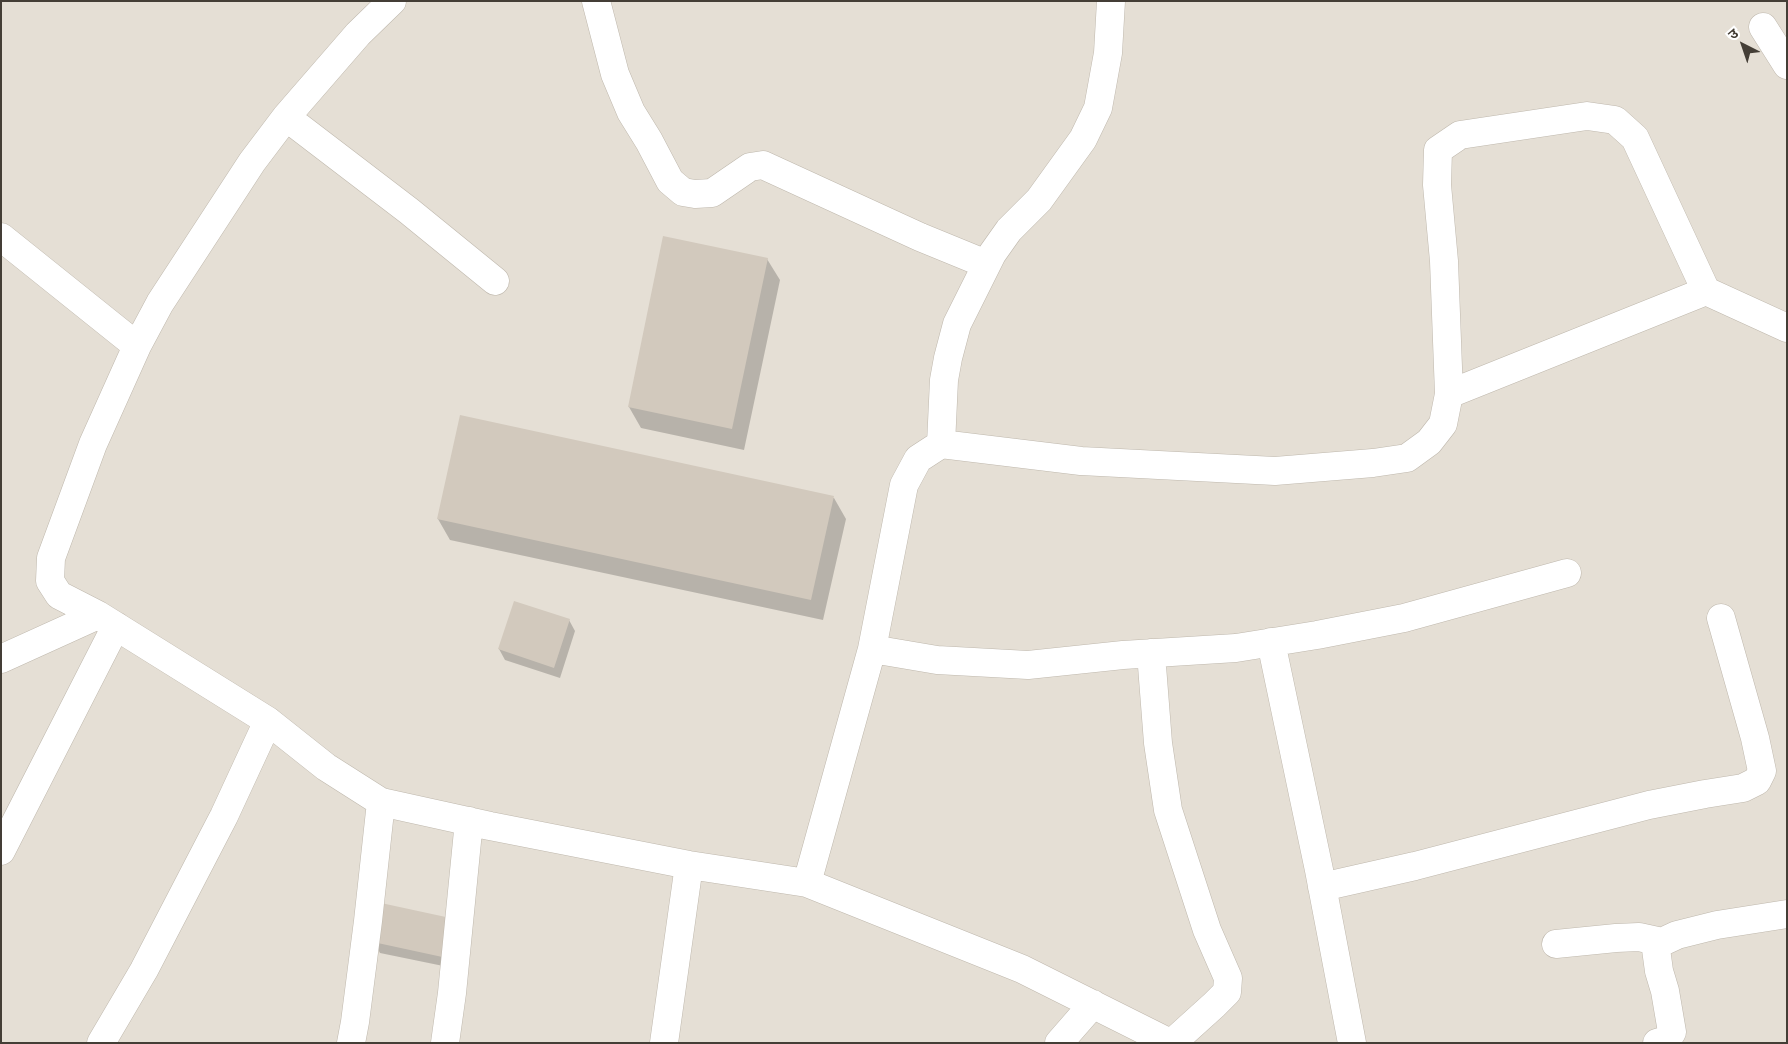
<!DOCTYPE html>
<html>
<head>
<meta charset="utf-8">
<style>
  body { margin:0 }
  #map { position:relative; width:1788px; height:1044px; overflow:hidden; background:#f2eee6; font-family:"Asap Condensed","Noto Sans Devanagari",sans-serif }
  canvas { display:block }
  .frame { position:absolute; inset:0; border:2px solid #443e36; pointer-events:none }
  .north { position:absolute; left:1718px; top:20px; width:50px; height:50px; -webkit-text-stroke:4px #fff; paint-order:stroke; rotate:319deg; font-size:14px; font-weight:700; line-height:20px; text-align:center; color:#443e36 }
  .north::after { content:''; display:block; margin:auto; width:18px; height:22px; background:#443e36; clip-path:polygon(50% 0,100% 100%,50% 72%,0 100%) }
</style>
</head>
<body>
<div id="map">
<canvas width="1788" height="1044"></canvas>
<div class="frame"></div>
<div class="north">उ</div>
</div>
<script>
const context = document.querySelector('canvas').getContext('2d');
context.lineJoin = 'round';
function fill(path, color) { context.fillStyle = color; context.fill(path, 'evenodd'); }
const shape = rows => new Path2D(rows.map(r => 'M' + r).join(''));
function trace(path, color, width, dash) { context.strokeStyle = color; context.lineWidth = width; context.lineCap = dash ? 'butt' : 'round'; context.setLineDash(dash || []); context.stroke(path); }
const residential = shape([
  [1,1,1787,1,1787,1043,1,1043]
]);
const shadow = shape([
  [664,238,767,259,780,280,744,450,641,428,629,407],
  [834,498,846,519,823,620,450,540,438,519],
  [569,620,575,631,560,678,505,660,499,649],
  [455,920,453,968,380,953,374,942]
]);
const building = shape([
  [663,236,768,258,732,429,628,407],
  [460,415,834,496,811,600,437,519],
  [514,601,570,619,554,668,498,649],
  [381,903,455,919,447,958,373,942]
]);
const street = shape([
  [392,1,358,34,286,117,252,162,160,303,137,346,93,444,51,558,50,581,59,595,98,615,268,721,326,767,381,802,490,826,689,865,807,883],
  [596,1,615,74,631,112,649,141,670,181,683,192,695,194,712,193,750,167,763,165,920,237,986,264],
  [1763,27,1787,65],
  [286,117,409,211,495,281],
  [1,237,137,346],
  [1706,291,1787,328],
  [941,444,944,380,948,358,957,324,992,254,1009,230,1039,200,1083,139,1098,108,1108,53,1111,1],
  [1271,642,1319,870,1352,1043],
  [872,649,937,660,1028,665,1123,655,1236,648,1317,635,1404,618,1567,573],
  [1151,653,1158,743,1168,810,1207,930,1228,978,1227,992,1214,1005,1172,1043],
  [1,659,98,615],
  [1,851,116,626],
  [1322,887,1415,866,1649,805,1705,794,1743,788,1757,781,1762,771,1755,738,1721,618],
  [1556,944,1616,938,1639,937,1662,942],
  [101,1043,144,970,224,816,268,721],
  [351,1043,355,1022,368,921,381,802],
  [445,1043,452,993,469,821],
  [664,1043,689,865],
  [1059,1043,1093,1004],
  [1170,1043,1022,969,807,883,872,649,904,485,918,459,941,444,1081,461,1275,471,1373,463,1407,458,1429,442,1443,424,1449,394,1444,261,1437,185,1438,150,1460,135,1587,116,1615,120,1635,138,1706,291,1449,394],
  [1657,1043,1667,1040,1672,1032,1665,991,1659,971,1656,949,1662,942,1677,935,1717,925,1787,914]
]);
fill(residential, '#e5dfd5');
fill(shadow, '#0003');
fill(building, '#d2c9bd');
trace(street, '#bfb8ad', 29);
trace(street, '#fff', 28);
</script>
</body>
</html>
